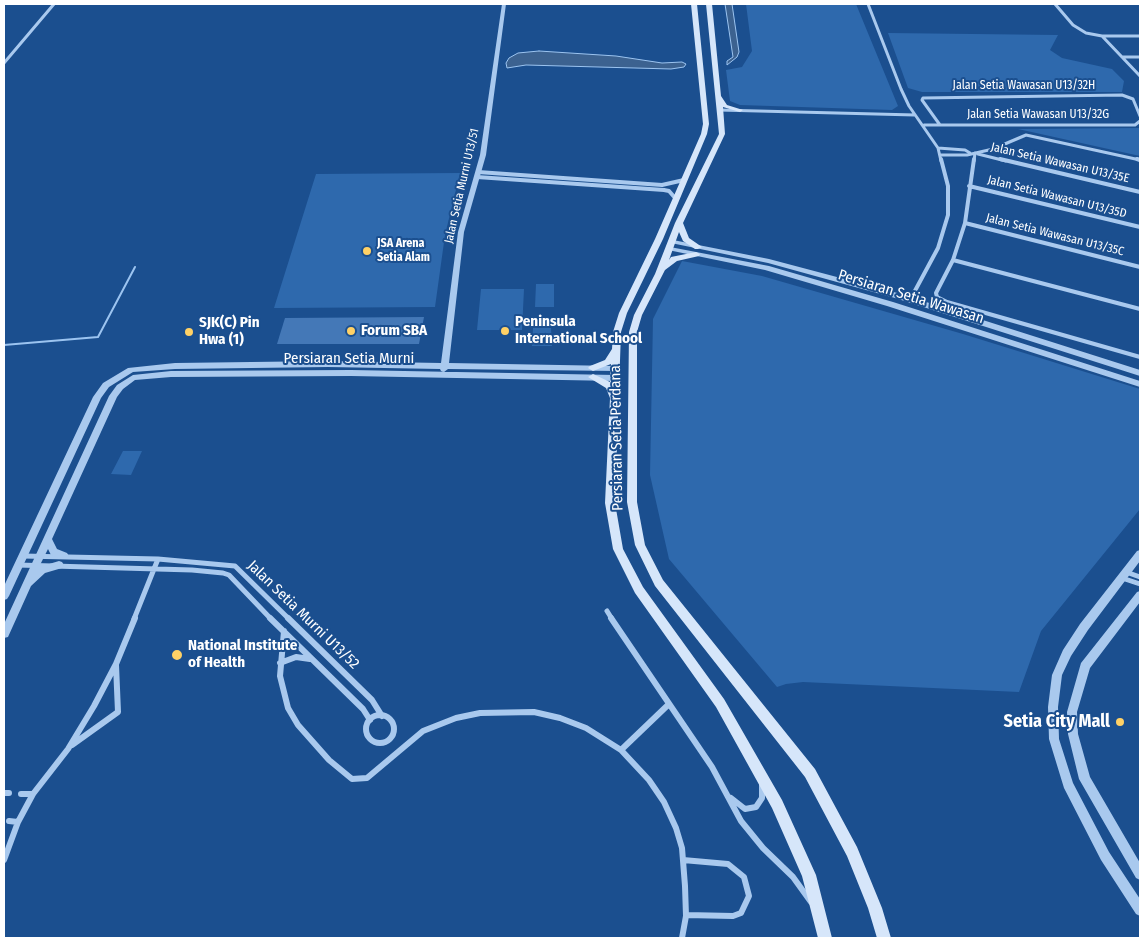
<!DOCTYPE html>
<html>
<head>
<meta charset="utf-8">
<style>
  body { margin:0 }
  #map { position:relative; width:1144px; height:942px; overflow:hidden; background:#1b4f8f; font-family:"Fira Sans Condensed",sans-serif }
  canvas { display:block }
  .frame { position:absolute; inset:0; border:5px solid #fff; pointer-events:none }
</style>
</head>
<body>
<div id="map">
<canvas width="1144" height="942"></canvas>
<div class="frame"></div>
</div>
<script>
const context = document.querySelector('canvas').getContext('2d');
context.lineJoin = 'round';
function fill(path, color) { context.fillStyle = color; context.fill(path, 'evenodd'); }
const shape = rows => new Path2D(rows.map(r => 'M' + r).join(''));
function trace(path, color, width, dash) { context.strokeStyle = color; context.lineWidth = width; context.lineCap = dash ? 'butt' : 'round'; context.setLineDash(dash || []); context.stroke(path); }
function write(font, color, halo, rows, align = 'center') {
  context.font = font + ' "Fira Sans Condensed",sans-serif'; context.lineWidth = 4; context.setLineDash([]); context.textBaseline = 'middle'; context.strokeStyle = halo; context.fillStyle = color; for (const [text, x, y, turn = 0] of rows) {
    context.save(); context.translate(x, y); context.rotate((+turn || 0) * Math.PI / 180); context.textAlign = isNaN(turn) ? turn : align; if (halo) context.strokeText(text, 0, 0); context.fillText(text, 0, 0); context.restore();
  }
}
const green = shape([
  [746,4,856,4,898,106,892,110,740,105,730,101,726,70,742,67,752,51],
  [888,33,1058,35,1050,50,1062,58,1112,69,1124,81,1122,92,922,92,908,88],
  [1140,128,1140,156,1018,129],
  [460,173,445,235,435,307,274,308,316,174],
  [682,261,762,276,963,334,1140,389,1140,509,1041,631,1019,692,803,682,786,684,777,687,669,559,650,475,653,319],
  [536,284,554,284,554,307,535,307],
  [481,289,524,289,522,330,477,330],
  [533,328,551,328,552,346,532,346],
  [123,451,142,451,131,475,111,474]
]);
const water = shape([
  [725,4,732,4,739,52,737,57,727,65,727,61,733,57,725,4],
  [539,51,616,56,662,63,682,62,686,64,684,67,671,69,526,65,507,68,506,63,509,58,518,53,539,51]
]);
const stream = shape([
  [4,345,98,337,135,267]
]);
const building = shape([
  [424,317,419,344,277,344,285,318]
]);
const minorFar3 = shape([
  [868,4,901,89,909,106,938,148,941,161],
  [1055,4,1073,25,1086,33,1102,36,1140,36],
  [1102,36,1140,76],
  [1122,57,1140,57],
  [4,63,54,4],
  [719,110,915,115],
  [924,125,1135,125,1140,121],
  [940,125,922,100,923,98,1122,95,1133,99,1140,116],
  [938,148,965,150,970,153],
  [978,154,1006,161],
  [940,155,967,155,993,149,1026,135,1140,160],
  [974,161,975,153]
]);
const minorFar2 = shape([
  [974,159,965,223,953,260,936,293,937,297,947,302,1140,357],
  [1000,159,1140,192],
  [1137,159,1140,160],
  [478,172,662,185,684,180],
  [477,177,664,190,669,191,676,199],
  [969,186,1140,227],
  [965,223,1140,267],
  [953,260,1140,309],
  [910,300,938,248,948,215,948,186,941,159]
]);
const minorFar1 = shape([
  [23,556,158,559,235,566,289,619],
  [18,565,192,570,223,573,229,575,271,619],
  [1126,572,1140,577],
  [1122,578,1140,584],
  [607,611,612,619],
  [134,619,158,559]
]);
const minor = shape([
  [270,618,363,709,370,720],
  [288,618,372,700,382,716],
  [611,618,712,767,741,821,763,848,793,877,811,902],
  [284,631,280,676,288,708,298,725,329,760,352,779,367,778,423,731,456,718,480,713,534,712,560,718,586,728,621,750,649,780,664,802,676,828,682,848,685,886,686,916,682,938],
  [280,663,296,657,310,659],
  '366 729a14 14 0 1 1 28 0a14 14 0 1 1-28 0Z',
  [72,745,118,712,116,665],
  [621,750,669,704],
  [4,793,9,793],
  [21,794,33,794],
  [731,798,745,809,756,807,762,798,762,785],
  [9,821,18,822],
  [4,860,18,822,33,794,68,749,94,706,116,664,135,618],
  [683,860,728,864,744,877,749,896,741,913,733,916,686,915]
]);
const tertiary = shape([
  [502,4,506,4,486,155,464,232,449,363,615,366,619,369,618,371,448,369,444,372,441,371,440,369,328,367,175,369,133,372,109,387,101,398,9,596,7,599,4,600,4,586,93,397,103,383,128,368,175,363,328,361,441,363,458,232,480,155,502,4],
  [673,240,769,259,901,294,1140,370,1140,376,895,298,768,263,671,243,671,241,673,240],
  [670,247,769,266,893,302,1140,381,1140,387,887,306,765,270,668,250,667,249,670,247],
  [351,370,615,375,619,378,615,381,351,376,171,377,135,380,123,389,117,397,52,539,57,549,67,553,69,556,67,559,61,559,51,555,48,549,39,567,59,561,62,562,64,565,62,568,45,573,31,586,8,637,4,638,4,624,109,396,117,385,133,375,171,371,351,370],
  [1140,550,1140,561,1088,630,1071,656,1062,675,1058,707,1059,739,1073,783,1109,852,1140,899,1140,916,1136,914,1101,860,1064,788,1049,739,1048,707,1052,675,1063,650,1080,624,1137,551,1140,550],
  [1140,591,1140,602,1090,668,1077,712,1078,734,1090,777,1140,863,1140,880,1136,878,1079,779,1068,734,1067,712,1081,663,1137,592,1140,591]
]);
const secondary = shape([
  [691,4,697,4,709,124,707,134,663,239,627,313,621,332,615,503,623,549,643,587,724,699,782,800,816,875,832,938,818,938,802,876,772,808,716,707,635,593,613,549,605,503,610,398,606,388,588,377,593,374,610,382,611,364,593,371,588,368,590,366,605,360,612,349,613,332,619,313,655,239,701,134,703,124,691,4],
  [706,4,712,4,721,96,727,105,743,110,740,112,723,107,725,134,683,223,689,238,702,247,698,249,695,249,683,241,679,232,669,260,671,257,696,252,700,254,699,256,677,261,665,270,642,315,637,332,637,502,645,545,663,580,815,769,857,847,882,908,891,938,877,938,868,908,847,856,805,777,655,586,635,545,627,502,629,332,634,315,655,274,675,223,719,134,706,4]
]);
const markers = [
  [367,251,5,"#ffd166"],
  [351,331,5,"#ffd166"],
  [505,331,5,"#ffd166"],
  [189,332,5,"#ffd166"],
  [177,655,6,"#ffd166"],
  [1120,722,5,"#ffd166"]
];
const farStreetnames = [
  ["Jalan Setia Wawasan U13/32H",1024,86],
  ["Jalan Setia Wawasan U13/32G",1038,115],
  ["Jalan Setia Wawasan U13/35E",1060,163,13],
  ["Jalan Setia Murni U13/51",462,186,-77],
  ["Jalan Setia Wawasan U13/35D",1057,197,14],
  ["Jalan Setia Wawasan U13/35C",1055,235,14]
];
const farPoinames = [
  ["JSA Arena",377,244],
  ["Setia Alam",377,258]
];
const streetNames = [
  ["Persiaran Setia Wawasan",911,297,17],
  ["Persiaran Setia Murni",349,359],
  ["Persiaran Setia Perdana",617,438,-91],
  ["Jalan Setia Murni U13/52",303,615,44]
];
const poiNames = [
  ["Peninsula",515,322],
  ["International School",515,339],
  ["SJK(C) Pin",199,323],
  ["Hwa (1)",199,340],
  ["Forum SBA",361,331],
  ["National Institute",188,646],
  ["of Health",188,663]
];
const nearPoinames = [
  ["Setia City Mall",1110,722]
];
fill(green, '#2e69ad');
fill(water, '#3c6290');
trace(water, '#9cc4f0', 1);
trace(stream, '#9cc4f0', 2);
fill(building, '#4478b7');
trace(minorFar3, '#a9c9ee', 3);
trace(minorFar2, '#a9c9ee', 4);
trace(minorFar1, '#a9c9ee', 5);
trace(minor, '#a9c9ee', 6);
fill(tertiary, '#a9c9ee');
fill(secondary, '#d6e6fa');
for (const [x, y, r, color] of markers) { const dot = new Path2D(); dot.arc(x, y, r, 0, 2 * Math.PI); context.fillStyle = color; context.fill(dot); trace(dot, '#1b4f8f', 2); }
write('12px', '#fff', '#1b4f8f', farStreetnames);
write('bold 12px', '#fff', '#1b4f8f', farPoinames, 'left');
write('15px', '#fff', '#1b4f8f', streetNames);
write('bold 15px', '#fff', '#1b4f8f', poiNames, 'left');
write('bold 18px', '#fff', '#1b4f8f', nearPoinames, 'right');
</script>
</body>
</html>
